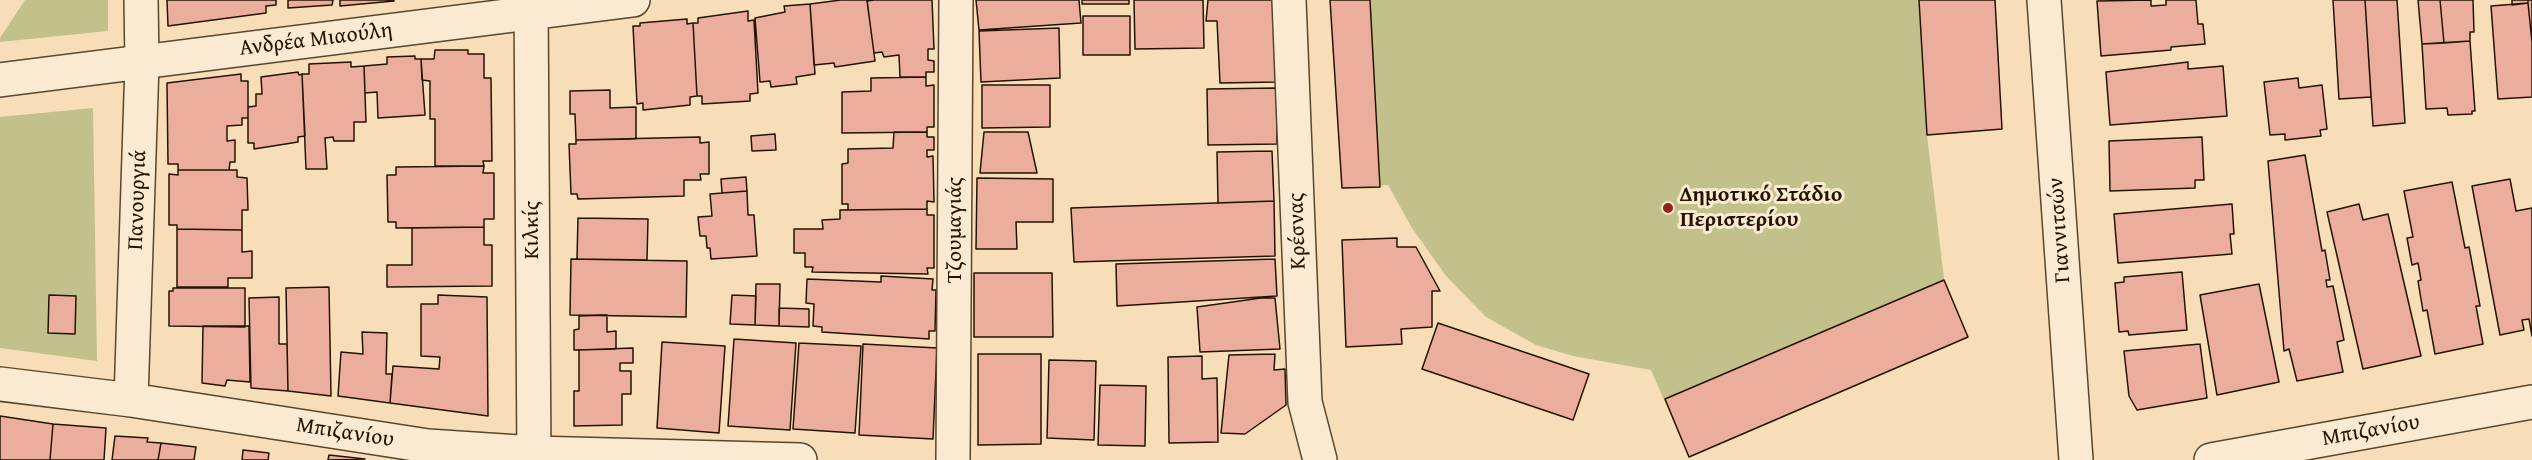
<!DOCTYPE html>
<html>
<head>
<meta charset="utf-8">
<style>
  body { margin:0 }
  canvas { display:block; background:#f7deb9 }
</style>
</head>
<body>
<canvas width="2532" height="460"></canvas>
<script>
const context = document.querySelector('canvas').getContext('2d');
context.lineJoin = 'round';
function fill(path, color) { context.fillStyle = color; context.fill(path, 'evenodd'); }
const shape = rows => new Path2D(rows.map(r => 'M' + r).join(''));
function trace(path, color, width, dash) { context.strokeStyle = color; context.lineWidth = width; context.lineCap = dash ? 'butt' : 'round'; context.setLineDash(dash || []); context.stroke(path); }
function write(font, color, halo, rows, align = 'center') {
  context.font = font + ' "Gentium Book Plus",serif'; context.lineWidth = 6; context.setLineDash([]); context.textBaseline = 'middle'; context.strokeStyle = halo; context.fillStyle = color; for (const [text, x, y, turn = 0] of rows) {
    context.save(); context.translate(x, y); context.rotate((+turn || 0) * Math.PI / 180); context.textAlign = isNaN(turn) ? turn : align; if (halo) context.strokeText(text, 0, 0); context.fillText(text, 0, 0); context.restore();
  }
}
const green = shape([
  [25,0,108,0,108,31,0,42,0,38],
  [1330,0,1995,0,2002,129,1927,135,1944,279,1968,337,1689,457,1651,370,1573,356,1536,345,1486,317,1446,276,1412,228,1388,185,1342,188],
  [93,108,97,361,0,348,0,117]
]);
const building = shape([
  [167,0,276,0,276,5,266,6,266,13,168,26,167,0],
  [288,0,333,0,332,5,288,8,288,0],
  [340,0,394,0,394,1,340,6,340,0],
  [841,0,867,0,875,61,835,67,834,63,814,65,810,4,841,0],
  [874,0,932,0,934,49,928,49,928,60,934,61,934,72,926,72,926,77,900,77,899,55,884,57,882,52,874,53,867,1,874,0],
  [976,0,1079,0,1081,23,979,30,976,0],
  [1082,0,1129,0,1129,4,1082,4,1082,0],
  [1134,0,1203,0,1204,48,1135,49,1134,0],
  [1208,0,1275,0,1277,82,1220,83,1217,21,1206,21,1208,0],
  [1330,0,1370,0,1380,187,1342,188,1330,0],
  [1919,0,1995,0,2002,129,1927,135,1919,0],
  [2151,0,2151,6,2166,5,2166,0,2196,0,2198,24,2203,24,2205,44,2171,47,2171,50,2101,56,2097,1,2151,0],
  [2333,0,2365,0,2371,97,2339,99,2333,0],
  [2365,0,2397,0,2405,123,2373,126,2365,0],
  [2418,0,2440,0,2444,43,2422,44,2418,0],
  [2440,0,2473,0,2474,32,2470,32,2470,41,2444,43,2440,0],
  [2512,0,2528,0,2528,3,2512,5,2512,0],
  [2528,0,2532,0,2532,42,2528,3,2528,0],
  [2528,3,2532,42,2532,97,2498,99,2491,6,2528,3],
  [810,4,815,74,796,77,797,84,771,87,770,81,760,82,755,18,785,12,784,6,810,4],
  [748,11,748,21,754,20,758,93,750,94,750,101,702,104,702,96,697,96,693,23,698,23,698,18,748,11],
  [1083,16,1130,16,1130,55,1083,55,1083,16],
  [687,19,687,24,693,23,697,96,690,97,690,105,643,110,643,103,637,104,633,26,640,26,640,23,687,19],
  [1059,28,1060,78,981,82,979,31,1059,28],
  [2470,41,2475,111,2472,111,2472,114,2448,115,2447,108,2426,109,2422,44,2470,41],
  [435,50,468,50,468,54,484,54,484,78,491,78,492,161,483,161,484,166,435,166,435,119,430,119,430,81,422,80,421,59,434,59,435,50],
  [415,56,415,59,421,59,425,115,378,118,377,92,365,93,364,66,387,64,387,57,415,56],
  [351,62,351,67,364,66,366,122,354,122,354,141,334,141,333,137,325,138,327,169,306,169,302,74,309,74,309,64,351,62],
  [2188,62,2188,69,2223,66,2227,116,2110,125,2106,72,2188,62],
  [298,72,299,75,302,74,305,136,298,137,298,142,254,149,254,143,248,143,248,107,256,106,256,94,262,94,261,77,298,72],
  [241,74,241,81,248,81,248,118,242,118,242,125,227,126,227,141,235,140,235,162,230,162,229,170,178,170,178,164,168,164,167,83,241,74],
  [926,77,926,86,934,85,934,127,927,127,927,132,842,133,842,92,871,91,871,78,926,77],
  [2298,78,2299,88,2322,85,2327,129,2320,130,2321,136,2285,140,2285,134,2270,135,2264,82,2298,78],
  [982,85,1050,85,1050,127,982,128,982,85],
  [1277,88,1277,144,1208,145,1207,89,1277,88],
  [610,90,610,108,636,107,636,139,576,140,575,114,570,114,570,91,610,90],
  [894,132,927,132,927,137,934,137,934,150,927,150,927,157,933,156,934,202,927,201,927,209,848,210,848,204,842,204,842,164,848,163,848,149,893,148,894,132],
  [984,132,1028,132,1037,173,980,173,984,132],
  [775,134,776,150,752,151,751,136,775,134],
  [700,137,700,143,709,142,709,174,700,174,701,180,684,180,684,196,578,199,577,194,571,194,569,144,576,144,576,140,700,137],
  [2202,137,2204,180,2195,180,2195,188,2110,191,2109,141,2202,137],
  [1272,151,1274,201,1218,203,1217,152,1272,151],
  [2305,155,2322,251,2325,250,2330,280,2326,280,2327,287,2333,286,2344,340,2337,342,2343,372,2297,381,2289,349,2284,351,2268,161,2305,155],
  [484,166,483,173,494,173,494,219,484,219,484,227,396,228,396,222,388,222,387,175,396,175,396,167,484,166],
  [178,170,237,170,237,177,247,178,248,210,242,210,242,230,177,229,177,225,169,225,169,174,178,175,178,170],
  [746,177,747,191,722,193,721,179,746,177],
  [977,178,1053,179,1053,222,1016,222,1017,249,976,249,977,178],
  [2510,179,2516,211,2532,208,2532,336,2529,319,2522,320,2524,330,2500,335,2472,186,2510,179],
  [2452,182,2465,248,2469,247,2480,306,2476,306,2483,344,2435,354,2427,310,2423,311,2418,281,2421,280,2418,263,2412,265,2407,238,2413,237,2404,191,2452,182],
  [747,191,748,215,754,215,757,256,711,259,710,248,707,248,706,236,700,236,698,217,712,216,710,194,747,191],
  [1274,201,1275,256,1074,262,1071,208,1274,201],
  [2232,204,2234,234,2230,234,2232,254,2118,263,2114,214,2232,204],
  [2359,204,2363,220,2388,214,2421,356,2363,369,2327,212,2359,204],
  [927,209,927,215,934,215,934,268,927,268,928,274,812,272,813,267,805,267,805,253,794,253,794,229,823,229,822,220,840,219,840,210,927,209],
  [578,218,648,219,647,260,577,259,578,218],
  [484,227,484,245,492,245,492,286,387,287,387,265,412,265,412,228,484,227],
  [177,229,242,230,242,252,252,251,252,278,228,278,228,287,177,287,177,229],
  [1397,238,1397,247,1416,247,1440,291,1432,291,1432,327,1401,329,1402,344,1346,347,1342,240,1397,238],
  [571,259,687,261,686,317,570,315,571,259],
  [1275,259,1277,296,1117,306,1116,264,1275,259],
  [2182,272,2187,330,2129,335,2128,331,2119,332,2115,283,2124,282,2124,277,2182,272],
  [974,273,1052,273,1053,337,974,337,974,273],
  [881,276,933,279,932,290,936,290,935,331,929,331,929,339,822,332,822,327,813,326,814,304,806,303,807,279,881,282,881,276],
  [1944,280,1968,337,1689,457,1665,399,1944,280],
  [756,284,780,284,779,326,755,325,756,284],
  [2259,284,2279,382,2217,395,2200,295,2259,284],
  [329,287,331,396,288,391,286,288,329,287],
  [173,288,245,288,245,327,169,326,169,291,173,291,173,288],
  [49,295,76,296,75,334,48,333,49,295],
  [438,295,487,297,488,416,390,403,393,366,439,369,440,357,421,356,421,304,438,304,438,295],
  [732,295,756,296,755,325,730,324,732,295],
  [279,297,279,344,287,344,288,391,251,388,249,298,279,297],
  [1261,298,1275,298,1280,349,1200,352,1197,307,1261,298],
  [779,308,809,309,809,327,779,326,779,308],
  [607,315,607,332,616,331,616,349,574,350,574,330,579,329,579,316,607,315],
  [1438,323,1589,374,1573,420,1422,369,1438,323],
  [203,326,249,326,250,382,227,380,225,386,202,383,203,326],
  [362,332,387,333,386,374,392,374,390,403,338,396,341,352,363,354,362,332],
  [734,339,796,343,790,430,728,426,734,339],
  [662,342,725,346,719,433,657,428,662,342],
  [799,343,861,346,855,433,793,429,799,343],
  [863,344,937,348,933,439,859,435,863,344],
  [2200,344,2207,398,2137,410,2129,396,2124,351,2200,344],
  [633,348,633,363,620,363,620,371,631,371,631,394,622,394,622,425,574,426,574,391,579,391,579,350,633,348],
  [978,354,1041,354,1041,444,978,445,978,354],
  [1275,354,1274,370,1285,369,1286,405,1245,434,1221,433,1229,355,1275,354],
  [1202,356,1202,379,1217,378,1218,442,1169,443,1168,357,1202,356],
  [1049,360,1096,361,1094,440,1047,438,1049,360],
  [1100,385,1146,386,1145,446,1098,445,1100,385],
  [0,416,53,424,50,460,0,460,0,416],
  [53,424,106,428,104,460,50,460,53,424],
  [115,436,148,438,147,442,161,443,158,460,112,460,115,436],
  [161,443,196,447,194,460,158,460,161,443],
  [243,450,269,453,268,460,242,460,243,450],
  [329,455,365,459,328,460,329,455]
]);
const street = shape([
  [531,0,534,460],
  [1289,0,1305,402,1320,460],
  [2044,0,2076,460],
  [0,80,633,0],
  [0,384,131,400,428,446,534,453,800,460],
  [131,400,142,63,141,0],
  [953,460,956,0],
  [2211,460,2532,402]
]);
const markers = [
  [1668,208,6,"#8f2418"]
];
const streetNames = [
  ["Ανδρέα Μιαούλη",316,40,-7],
  ["Πανουργιά",138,200,-88],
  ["Κιλκίς",532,230,-90],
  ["Τζουμαγιάς",955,230,-90],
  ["Γιαννιτσών",2060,230,-94],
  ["Κρέσνας",1298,231,-92],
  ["Μπιζανίου",2371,431,-10],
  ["Μπιζανίου",345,433,9]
];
const poiNames = [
  ["Δημοτικό Στάδιο",1680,195],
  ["Περιστερίου",1680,220]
];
fill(green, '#c2c08b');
fill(building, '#ecae9c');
trace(building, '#241300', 1.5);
trace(street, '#59462e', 36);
trace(street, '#faead2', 33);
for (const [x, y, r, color] of markers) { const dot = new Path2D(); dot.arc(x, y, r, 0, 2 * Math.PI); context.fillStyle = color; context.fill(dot); trace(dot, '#faead2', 2); }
write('22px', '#241300', '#faead2', streetNames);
write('bold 22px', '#241300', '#faead2', poiNames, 'left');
</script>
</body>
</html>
